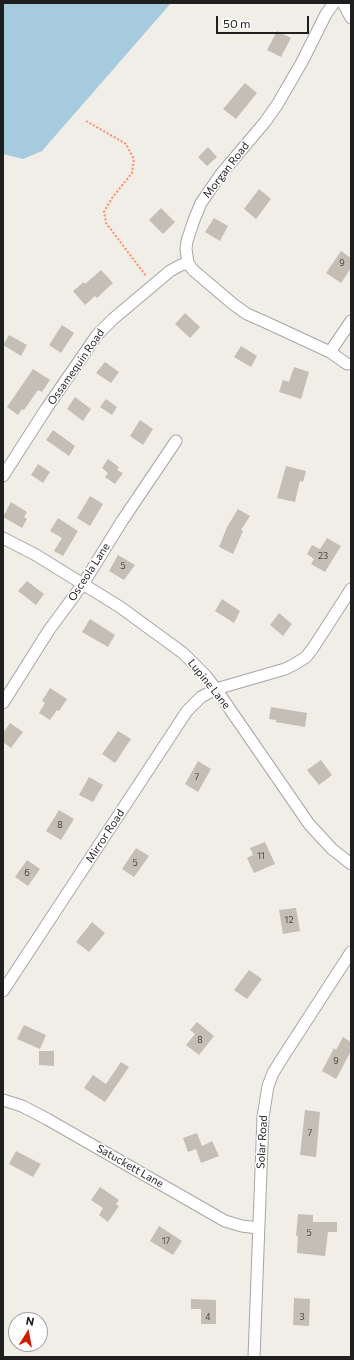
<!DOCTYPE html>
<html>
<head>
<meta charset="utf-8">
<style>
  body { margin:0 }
  #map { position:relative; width:354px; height:1360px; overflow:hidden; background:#f0eee6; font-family:Commissioner,sans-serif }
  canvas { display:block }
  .frame { position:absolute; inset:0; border:4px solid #1f1f1f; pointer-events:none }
  .north { position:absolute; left:8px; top:1312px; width:40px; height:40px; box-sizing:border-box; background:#fff; border:1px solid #a5a5a5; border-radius:50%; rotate:11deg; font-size:11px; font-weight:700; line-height:16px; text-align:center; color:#1f1f1f }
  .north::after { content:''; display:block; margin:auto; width:14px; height:18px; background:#cf1c00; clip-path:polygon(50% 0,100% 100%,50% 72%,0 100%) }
  .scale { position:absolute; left:216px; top:16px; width:93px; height:18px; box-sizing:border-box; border:2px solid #1f1f1f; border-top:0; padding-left:5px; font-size:12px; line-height:14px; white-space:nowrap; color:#1f1f1f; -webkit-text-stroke:3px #fff; paint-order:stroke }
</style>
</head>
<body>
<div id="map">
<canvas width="354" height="1360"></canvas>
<div class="frame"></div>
<div class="north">N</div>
<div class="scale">50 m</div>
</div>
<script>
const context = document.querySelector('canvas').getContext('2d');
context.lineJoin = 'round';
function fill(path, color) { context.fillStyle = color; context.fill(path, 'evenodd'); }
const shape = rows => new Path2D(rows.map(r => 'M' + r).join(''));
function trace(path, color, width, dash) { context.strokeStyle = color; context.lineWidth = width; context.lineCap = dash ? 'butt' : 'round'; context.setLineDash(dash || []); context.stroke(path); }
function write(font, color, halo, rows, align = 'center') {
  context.font = font + ' Commissioner,sans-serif'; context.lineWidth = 3; context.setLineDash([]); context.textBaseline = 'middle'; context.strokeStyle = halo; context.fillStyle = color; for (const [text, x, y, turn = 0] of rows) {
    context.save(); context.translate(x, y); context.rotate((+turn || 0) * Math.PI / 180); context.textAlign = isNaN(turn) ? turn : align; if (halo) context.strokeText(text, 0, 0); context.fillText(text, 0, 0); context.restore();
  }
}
const water = shape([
  [3,3,171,3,42,151,23,159,3,154]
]);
const building = shape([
  [277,31,291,38,281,57,267,50],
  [245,83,257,93,236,119,223,109],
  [208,147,217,157,207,166,198,157],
  [259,189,271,199,256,219,244,209],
  [161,208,175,222,163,234,149,220],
  [214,218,228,226,220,241,205,232],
  [341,251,351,258,351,268,341,283,326,273],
  [101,270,113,283,97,298,95,296,85,305,73,291,84,282,85,284],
  [185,313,200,327,190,338,175,324],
  [62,325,74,333,61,353,49,345],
  [9,335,27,345,21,356,3,345],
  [241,346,257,356,251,367,234,357],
  [105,362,119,372,111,383,96,373],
  [294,367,309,372,301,399,279,392,283,380,289,382],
  [33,369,50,380,42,392,38,390,24,410,22,409,18,415,7,407],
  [75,397,91,409,83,421,67,409],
  [106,399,117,407,112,415,100,407],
  [140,420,153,429,143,445,130,436],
  [53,430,75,446,69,456,46,440],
  [108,459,119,467,117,470,123,473,115,484,105,477,108,473,102,468],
  [38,464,50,472,43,483,31,475],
  [286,466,306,471,303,482,300,481,295,502,277,498],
  [90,496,103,504,90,526,77,518],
  [11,502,27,512,24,517,27,519,22,528,3,517],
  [238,509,250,516,241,530,243,531,233,554,219,547,227,527],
  [58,518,78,531,63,556,54,551,62,538,50,531],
  [327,538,341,546,325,572,311,564,314,559,307,554,312,545,320,549],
  [118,555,135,565,124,580,109,571],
  [27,581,44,594,36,605,18,591],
  [222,599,240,611,234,623,215,611],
  [279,613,292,624,283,636,270,625],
  [90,619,115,635,108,647,82,632],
  [50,688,67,699,59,711,57,710,50,720,39,713,45,703,42,701],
  [271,707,307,713,305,727,276,722,276,720,269,719],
  [10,723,23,732,11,748,3,742,3,733],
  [118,731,131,739,115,763,102,754],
  [321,760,332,775,319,785,307,770],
  [198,761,211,769,198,792,185,784],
  [89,777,103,785,93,802,79,795],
  [59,810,74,819,61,840,46,831],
  [265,842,275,864,254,873,247,858,253,855,250,848],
  [136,848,149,856,134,877,122,869],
  [27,860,40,869,28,886,15,877],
  [296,908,300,931,283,934,279,910],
  [92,922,105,933,89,952,76,942],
  [249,970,262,979,247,999,234,990],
  [197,1022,214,1036,199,1055,186,1045,195,1034,190,1030],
  [24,1025,46,1035,40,1049,17,1039],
  [343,1037,351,1042,351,1051,336,1079,322,1071,334,1048,336,1050],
  [39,1051,54,1051,54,1066,39,1065],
  [121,1062,129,1067,105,1102,84,1088,93,1075,106,1084],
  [305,1110,320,1112,316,1157,300,1155],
  [197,1133,202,1146,212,1141,219,1156,201,1163,196,1149,188,1152,183,1138],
  [16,1151,41,1164,33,1177,9,1164],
  [100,1187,119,1200,116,1204,119,1206,108,1222,99,1215,103,1208,91,1200],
  [298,1214,313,1215,313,1222,337,1222,337,1232,328,1232,325,1256,297,1253,298,1236,296,1236],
  [159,1226,182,1241,173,1255,150,1241],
  [294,1298,310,1299,309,1326,293,1325],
  [191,1299,216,1300,216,1324,201,1324,201,1309,191,1309]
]);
const path = shape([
  [86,121,126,144,134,159,132,173,112,198,104,212,106,223,146,276]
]);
const street = shape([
  [334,3,326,14,302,62,277,105,265,122,221,174,201,203,194,220,187,241,186,249,188,263,193,270,233,304,247,314,263,321,330,352,347,364],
  [343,3,351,18],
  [330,352,351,321],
  [3,476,46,409,97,335,113,319,170,271,181,265,188,263],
  [3,538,36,555,120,607,183,653,206,676,216,689,309,824,332,849,351,864],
  [3,703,49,630,83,584,122,521,176,441],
  [3,991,187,711,201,697,216,689,285,669,295,664,306,657,313,648,351,589],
  [3,1100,22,1106,47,1119,225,1221,242,1226,258,1228],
  [254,1357,263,1117,268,1086,273,1073,281,1060,351,952]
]);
const numberNames = [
  ["9",342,263],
  ["23",323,556],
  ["5",123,566],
  ["7",197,777],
  ["8",60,825],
  ["11",261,856],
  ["5",135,863],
  ["6",27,873],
  ["12",289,920],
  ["8",200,1040],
  ["9",336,1061],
  ["7",310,1133],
  ["5",309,1233],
  ["17",166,1241],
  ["4",208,1317],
  ["3",302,1317]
];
const streetNames = [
  ["Morgan Road",226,170,-52],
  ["Ossamequin Road",76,367,-55],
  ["Osceola Lane",89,572,-57],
  ["Lupine Lane",209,684,51],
  ["Mirror Road",105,836,-57],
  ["Solar Road",262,1142,-87],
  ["Satuckett Lane",130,1166,30]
];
fill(water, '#a6cade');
fill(building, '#c5beb5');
trace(street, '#a6a6a6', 13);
trace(path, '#fb8e6c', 2, [2, 2]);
trace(street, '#fff', 11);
write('9px', '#484744', null, numberNames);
write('11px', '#1f1f1f', '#fff', streetNames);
</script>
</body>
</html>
